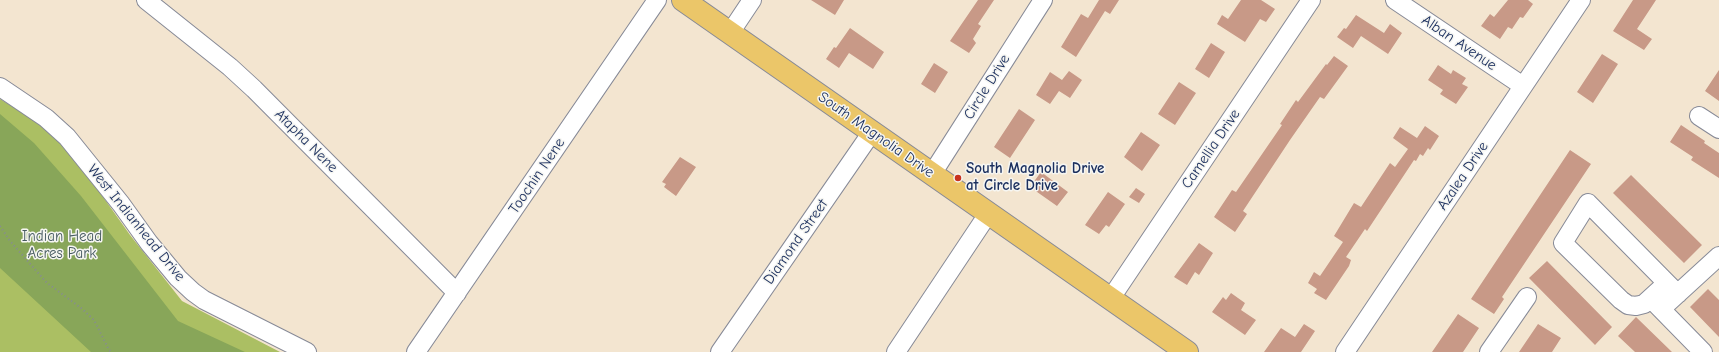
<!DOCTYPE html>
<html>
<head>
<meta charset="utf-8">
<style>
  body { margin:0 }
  canvas { display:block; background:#f3e5d0 }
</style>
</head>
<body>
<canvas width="1719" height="352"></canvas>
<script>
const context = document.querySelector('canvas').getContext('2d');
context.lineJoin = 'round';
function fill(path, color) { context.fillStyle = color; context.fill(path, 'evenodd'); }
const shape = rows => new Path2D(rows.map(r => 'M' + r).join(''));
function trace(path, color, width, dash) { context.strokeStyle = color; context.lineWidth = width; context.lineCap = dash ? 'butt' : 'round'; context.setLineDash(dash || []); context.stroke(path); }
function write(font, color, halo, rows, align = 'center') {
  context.font = font + ' "Comic Neue",sans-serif'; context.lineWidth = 3; context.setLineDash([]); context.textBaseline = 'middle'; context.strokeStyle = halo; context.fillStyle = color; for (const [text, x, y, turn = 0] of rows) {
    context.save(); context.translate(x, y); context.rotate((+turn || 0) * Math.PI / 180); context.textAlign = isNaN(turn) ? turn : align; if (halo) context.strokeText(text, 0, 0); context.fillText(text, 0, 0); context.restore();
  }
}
const green = shape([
  [0,99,33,119,67,146,130,235,182,301,280,352,0,352]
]);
const forest = shape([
  [0,114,34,143,81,196,178,321,245,352,91,352,0,268]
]);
const building = shape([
  [811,0,844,0,835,15],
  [978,0,994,0,978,24,981,26,973,39,976,43,969,53,950,41],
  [1099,0,1119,0,1110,14,1105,11,1076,57,1061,47,1081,14,1088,18],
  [1241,0,1261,0,1275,9,1266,22,1260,19,1245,42,1217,24,1222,15,1228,19],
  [1508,0,1528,0,1533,4,1523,18,1520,17,1512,29,1508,27,1500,39,1481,26,1490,14,1494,17],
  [1633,0,1656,0,1637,29,1652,39,1644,50,1613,31],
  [1356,15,1384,33,1390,24,1402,33,1388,54,1361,36,1353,48,1337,37,1344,28,1346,29],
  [850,28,884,52,873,69,849,53,839,68,826,59,834,47,836,48],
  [1211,43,1225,52,1209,78,1195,69],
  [1602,54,1618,64,1593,103,1577,92],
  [1334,56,1348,66,1324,99,1320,97,1290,140,1243,211,1247,214,1235,232,1214,217,1232,190,1236,192,1282,125,1280,124,1296,100,1298,102,1326,64,1327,65],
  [934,63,948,72,935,93,921,84],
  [1438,65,1451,74,1453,70,1466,78,1462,84,1468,87,1456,104,1440,94,1443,90,1428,80],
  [1719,70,1719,101,1705,91],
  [1069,71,1082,80,1070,98,1059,91,1050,104,1036,95,1050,72,1062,80],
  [1179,82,1196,93,1175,125,1158,114],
  [1019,109,1035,120,1010,158,994,147],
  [1681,125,1705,141,1704,143,1719,153,1719,178,1691,160,1693,157,1670,142],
  [1425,126,1439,136,1430,150,1428,148,1423,156,1420,154,1416,161,1414,160,1367,231,1365,229,1346,257,1351,260,1349,266,1326,300,1314,293,1317,289,1308,283,1314,272,1320,276,1343,242,1334,236,1354,203,1361,207,1390,163,1395,167,1408,149,1393,138,1400,127,1417,138],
  [1141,132,1160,145,1142,171,1124,157],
  [1570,150,1591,164,1502,297,1504,299,1494,314,1471,299],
  [680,157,696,167,676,196,664,187,666,184,662,182],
  [1041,172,1068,192,1057,206,1030,187],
  [1631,175,1702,245,1684,263,1613,193],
  [1136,188,1145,194,1139,203,1129,197],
  [1108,192,1125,204,1109,227,1106,225,1099,234,1085,225],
  [1199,243,1213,253,1199,275,1195,272,1187,285,1174,277],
  [1547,261,1612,327,1595,345,1529,278],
  [1708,289,1719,300,1719,337,1690,307],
  [1231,293,1245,303,1241,310,1256,320,1245,335,1212,312,1223,297,1226,300],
  [1458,314,1479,328,1463,352,1432,352],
  [1636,317,1672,352,1635,352,1618,336],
  [1304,324,1315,331,1301,352,1264,352,1281,328,1295,337],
  [1538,324,1561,338,1552,352,1519,352]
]);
const path = shape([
  [0,226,10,241,47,283,81,308,94,320,109,350,112,352]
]);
const minor = shape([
  [146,0,230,67,254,89,457,293],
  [1395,0,1523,86],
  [730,33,752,0],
  [0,87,46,118,67,137,121,204,149,243,178,278,193,292,204,300,307,352],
  [1699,116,1719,129],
  [932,174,1043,0],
  [1667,283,1644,304,1636,306,1628,305,1621,300,1563,243,1588,203,1667,283,1678,294],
  [1111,298,1311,0],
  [1654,302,1703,352],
  [1661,309,1719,256],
  [416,352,657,0],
  [720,352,872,132],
  [896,352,988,214],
  [1345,352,1581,0],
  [1489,352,1527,297]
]);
const major = shape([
  [683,0,1187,352]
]);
const markers = [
  [958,178,4,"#c8321e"]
];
const streetNames = [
  ["Alban Avenue",1459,43,34],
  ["Circle Drive",987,87,-58],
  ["South Magnolia Drive",876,135,35],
  ["Atapha Nene",306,141,45],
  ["Camellia Drive",1211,149,-56],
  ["Toochin Nene",537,176,-56],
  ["Azalea Drive",1463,176,-56],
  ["West Indianhead Drive",136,223,51],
  ["Diamond Street",796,242,-55]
];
const poiNames = [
  ["South Magnolia Drive",966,169],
  ["at Circle Drive",966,186]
];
const parkNames = [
  ["Indian Head",62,237],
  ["Acres Park",62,254]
];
fill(green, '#abbf63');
fill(forest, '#88a659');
fill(building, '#c89987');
trace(minor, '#878a97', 20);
trace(major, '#878a97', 24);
trace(path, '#878a97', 2, [1, 3]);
trace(minor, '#fff', 18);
trace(major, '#ebc669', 22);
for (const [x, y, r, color] of markers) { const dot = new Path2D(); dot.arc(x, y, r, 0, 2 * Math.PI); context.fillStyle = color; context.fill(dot); trace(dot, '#f6f6f2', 1.5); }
write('15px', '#1b2f5e', '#f6f6f2', streetNames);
write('bold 15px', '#1b2f5e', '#f6f6f2', poiNames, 'left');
write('15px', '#465a60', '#f6f6f2', parkNames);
</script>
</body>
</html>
